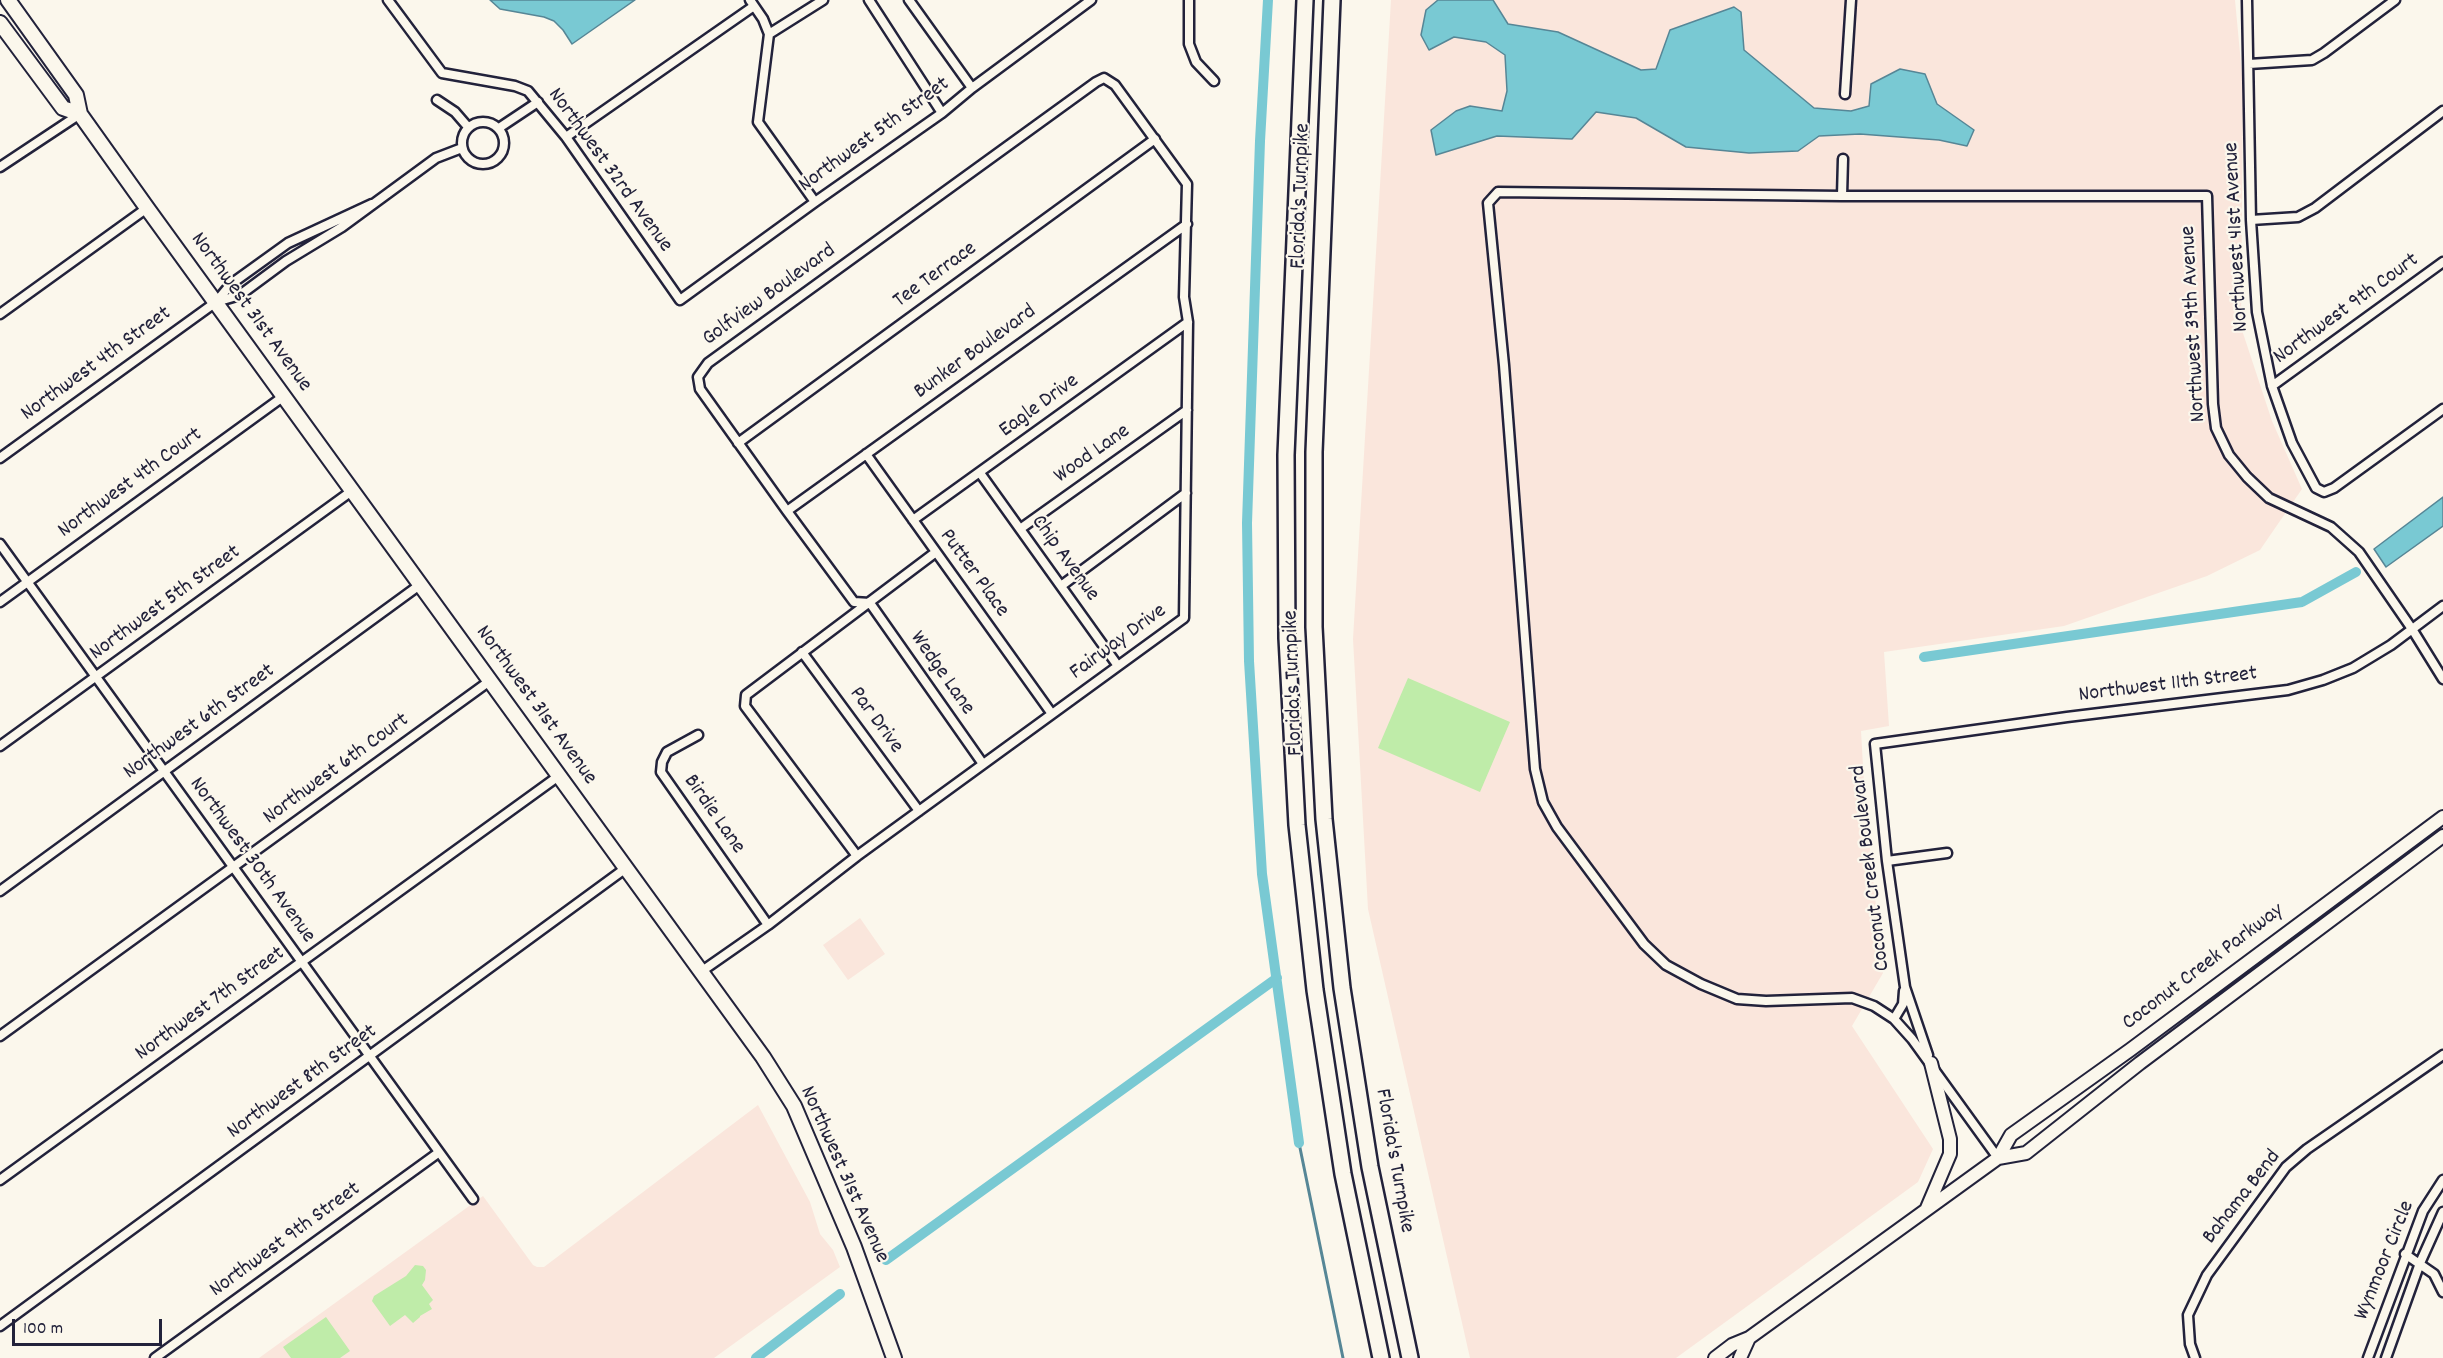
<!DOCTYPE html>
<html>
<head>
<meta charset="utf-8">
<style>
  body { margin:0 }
  #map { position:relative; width:2443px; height:1358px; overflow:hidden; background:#fbf7ec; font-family:Dekko,sans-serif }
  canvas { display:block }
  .scale { position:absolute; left:12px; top:1319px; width:150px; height:27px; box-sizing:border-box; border:3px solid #22223b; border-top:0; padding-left:8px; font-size:18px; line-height:21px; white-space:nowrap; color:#22223b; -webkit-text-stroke:4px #fbf7ec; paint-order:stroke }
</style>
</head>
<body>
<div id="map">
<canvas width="2443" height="1358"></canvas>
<div class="scale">100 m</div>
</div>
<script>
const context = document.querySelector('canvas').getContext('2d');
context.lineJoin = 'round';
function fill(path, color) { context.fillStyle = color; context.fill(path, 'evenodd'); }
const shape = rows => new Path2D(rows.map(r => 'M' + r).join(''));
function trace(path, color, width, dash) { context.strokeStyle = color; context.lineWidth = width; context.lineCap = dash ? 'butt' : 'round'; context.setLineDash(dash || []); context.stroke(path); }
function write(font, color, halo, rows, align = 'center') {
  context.font = font + ' Dekko,sans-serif'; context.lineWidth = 4.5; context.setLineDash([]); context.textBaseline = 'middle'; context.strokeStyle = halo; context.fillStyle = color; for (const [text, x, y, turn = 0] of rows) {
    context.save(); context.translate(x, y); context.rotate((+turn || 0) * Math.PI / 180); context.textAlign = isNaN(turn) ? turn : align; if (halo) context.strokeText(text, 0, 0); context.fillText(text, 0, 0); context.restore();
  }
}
const built = shape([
  [1391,0,2235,0,2243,85,2241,327,2272,421,2302,489,2260,550,2207,576,2064,626,1884,652,1889,726,1861,731,1865,801,1883,973,1852,1026,1933,1149,1918,1182,1676,1358,1470,1358,1368,909,1353,639],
  [860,918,885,954,848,980,823,945],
  [758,1105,810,1202,820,1234,833,1250,840,1267,714,1358,259,1358,483,1196,533,1265,537,1267,544,1267]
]);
const green = shape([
  [1408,678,1510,722,1480,792,1378,748],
  [415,1265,423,1266,426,1270,425,1280,422,1285,433,1300,429,1304,432,1309,420,1316,420,1317,413,1323,405,1315,390,1326,372,1301,374,1296,406,1276],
  [326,1317,350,1351,340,1358,291,1358,283,1347]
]);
const water = shape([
  [490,0,635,0,572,44,563,30,554,21,544,17,500,9,490,0],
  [1438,0,1493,0,1508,24,1558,32,1641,70,1656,69,1670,30,1734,7,1741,12,1744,50,1814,108,1851,111,1869,106,1871,84,1900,69,1925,74,1937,104,1974,130,1967,146,1939,140,1860,134,1819,136,1798,151,1749,153,1686,147,1636,118,1596,112,1572,139,1497,136,1436,155,1431,130,1456,111,1470,106,1502,111,1507,91,1505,55,1486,42,1454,37,1429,50,1421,35,1426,10,1438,0],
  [2443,497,2443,526,2386,567,2374,549,2443,497]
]);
const stream = shape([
  [1299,1143,1343,1358]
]);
const canal = shape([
  [1268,0,1260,141,1247,523,1249,661,1262,874,1299,1143],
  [1924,657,2302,602,2356,572],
  [886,1260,1277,978],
  [756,1358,840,1294]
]);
const street = shape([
  [388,0,442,73,515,86,528,91,566,137,680,300,815,202,942,113,972,88,1091,0],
  [750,0,763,19,769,34,758,122,815,202],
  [869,0,942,113],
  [909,0,972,88],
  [1189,0,1189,44,1196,62,1214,81],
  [2247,0,2251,220,2257,312,2272,386,2292,443,2316,488,2324,492,2334,488,2443,409],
  [769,34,823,0],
  [2249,64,2312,60,2324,53,2395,0],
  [1845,94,1851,0],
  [437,100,455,112,468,127],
  '462 143a21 21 0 1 1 42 0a21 21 0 1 1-42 0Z',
  [499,128,538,102],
  [566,137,754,6],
  [0,167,80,114],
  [1842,196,1843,159],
  [2251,220,2298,217,2315,208,2443,111],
  [216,302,240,295,286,261,342,227,436,158,462,148],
  [0,314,147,208],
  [2272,386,2443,262],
  [738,443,1155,139],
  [866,454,1052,714],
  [0,458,216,302,231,284,288,243,372,204],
  [980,473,1118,666],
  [787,511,1187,224],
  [913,520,1188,322],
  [1020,529,1187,410],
  [0,544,473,1199],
  [1061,586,1186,493],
  [0,602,284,396],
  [802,652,919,811],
  [698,735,667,752,662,762,661,772,768,925],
  [0,746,353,490],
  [857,856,745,706,746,695,936,552],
  [1887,861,1947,853],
  [0,891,421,584],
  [702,971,768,925,857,856,1184,618,1188,322,1184,297,1187,184,1115,85,1104,78,1096,82,708,363,698,377,700,389,787,511,854,602,870,603,983,764],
  [1894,1019,1903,1004,1904,991],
  [0,1036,491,680],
  [1928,1055,1905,987,1887,861,1875,744,2067,717,2288,690,2323,680,2353,668,2391,645,2443,606],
  [1998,1158,1912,1039,1894,1019,1874,1006,1852,998,1766,1001,1737,999,1701,984,1666,965,1644,944,1557,827,1543,802,1535,769,1504,365,1488,203,1498,192,1842,196,2207,196,2213,404,2216,428,2229,455,2247,477,2269,498,2331,527,2359,552,2412,629,2443,679],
  [0,1180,560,775],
  [2405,1254,2434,1274,2443,1292],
  [0,1326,626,868],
  [155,1358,438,1153],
  [2195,1358,2190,1344,2188,1315,2207,1275,2286,1167,2307,1149,2443,1055],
  [2368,1358,2423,1211,2443,1180],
  [2386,1358,2420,1263,2443,1212]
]);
const secondary = shape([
  [1998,1158,2011,1135,2130,1050,2443,817],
  [1927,1208,1950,1154,1950,1139,1931,1063],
  [1715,1358,1732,1345,1749,1338,1998,1158,2026,1153,2140,1063,2443,836],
  [1740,1358,1749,1338]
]);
const primary = shape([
  [8,0,76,95,80,114,147,208,763,1057,794,1106,854,1247,894,1358],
  [0,23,63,108,80,114]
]);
const highway = shape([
  [1305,0,1286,455,1287,638,1297,825,1315,990,1343,1174,1381,1358],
  [1332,0,1314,452,1314,627,1324,819,1342,988,1370,1167,1410,1358]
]);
const streetNames = [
  ["Northwest 5th Street",875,136,-36],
  ["Northwest 32rd Avenue",609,171,54],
  ["Florida's Turnpike",1302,196,-88],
  ["Northwest 41st Avenue",2238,237,-93],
  ["Tee Terrace",936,276,-36],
  ["Golfview Boulevard",770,296,-36],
  ["Northwest 9th Court",2347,310,-36],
  ["Northwest 31st Avenue",250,313,54],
  ["Northwest 39th Avenue",2195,324,-93],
  ["Bunker Boulevard",976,353,-36],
  ["Northwest 4th Street",97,365,-36],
  ["Eagle Drive",1040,407,-36],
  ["Wood Lane",1093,455,-35],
  ["Northwest 4th Court",131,484,-36],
  ["Chip Avenue",1064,559,54],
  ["Putter Place",973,574,54],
  ["Northwest 5th Street",166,604,-36],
  ["Fairway Drive",1119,643,-36],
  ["Wedge Lane",941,674,55],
  ["Florida's Turnpike",1295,683,-92],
  ["Northwest 11th Street",2168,686,-7],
  ["Northwest 31st Avenue",535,706,54],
  ["Par Drive",875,721,54],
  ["Northwest 6th Street",200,723,-36],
  ["Northwest 6th Court",337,770,-36],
  ["Birdie Lane",713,815,55],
  ["Northwest 30th Avenue",251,861,54],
  ["Coconut Creek Boulevard",1872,868,-97],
  ["Coconut Creek Parkway",2204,968,-37],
  ["Northwest 7th Street",211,1005,-36],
  ["Northwest 8th Street",303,1083,-36],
  ["Florida's Turnpike",1393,1161,80],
  ["Northwest 31st Avenue",843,1175,66],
  ["Bahama Bend",2243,1198,-52],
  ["Northwest 9th Street",286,1241,-36],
  ["Wynmoor Circle",2386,1261,-68]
];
fill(built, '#fae6dc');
fill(green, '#bfeca9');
fill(water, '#79c9d3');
trace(water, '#568696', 1.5);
trace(stream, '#568696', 3);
trace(canal, '#79c9d3', 10);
trace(street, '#22223b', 13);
trace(secondary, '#22223b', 16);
trace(primary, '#22223b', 18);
trace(highway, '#22223b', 20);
trace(street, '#fbf7ec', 8);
trace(secondary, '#fbf7ec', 12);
trace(primary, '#fbf7ec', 14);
trace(highway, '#fbf7ec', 15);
write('22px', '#22223b', '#fbf7ec', streetNames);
</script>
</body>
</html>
